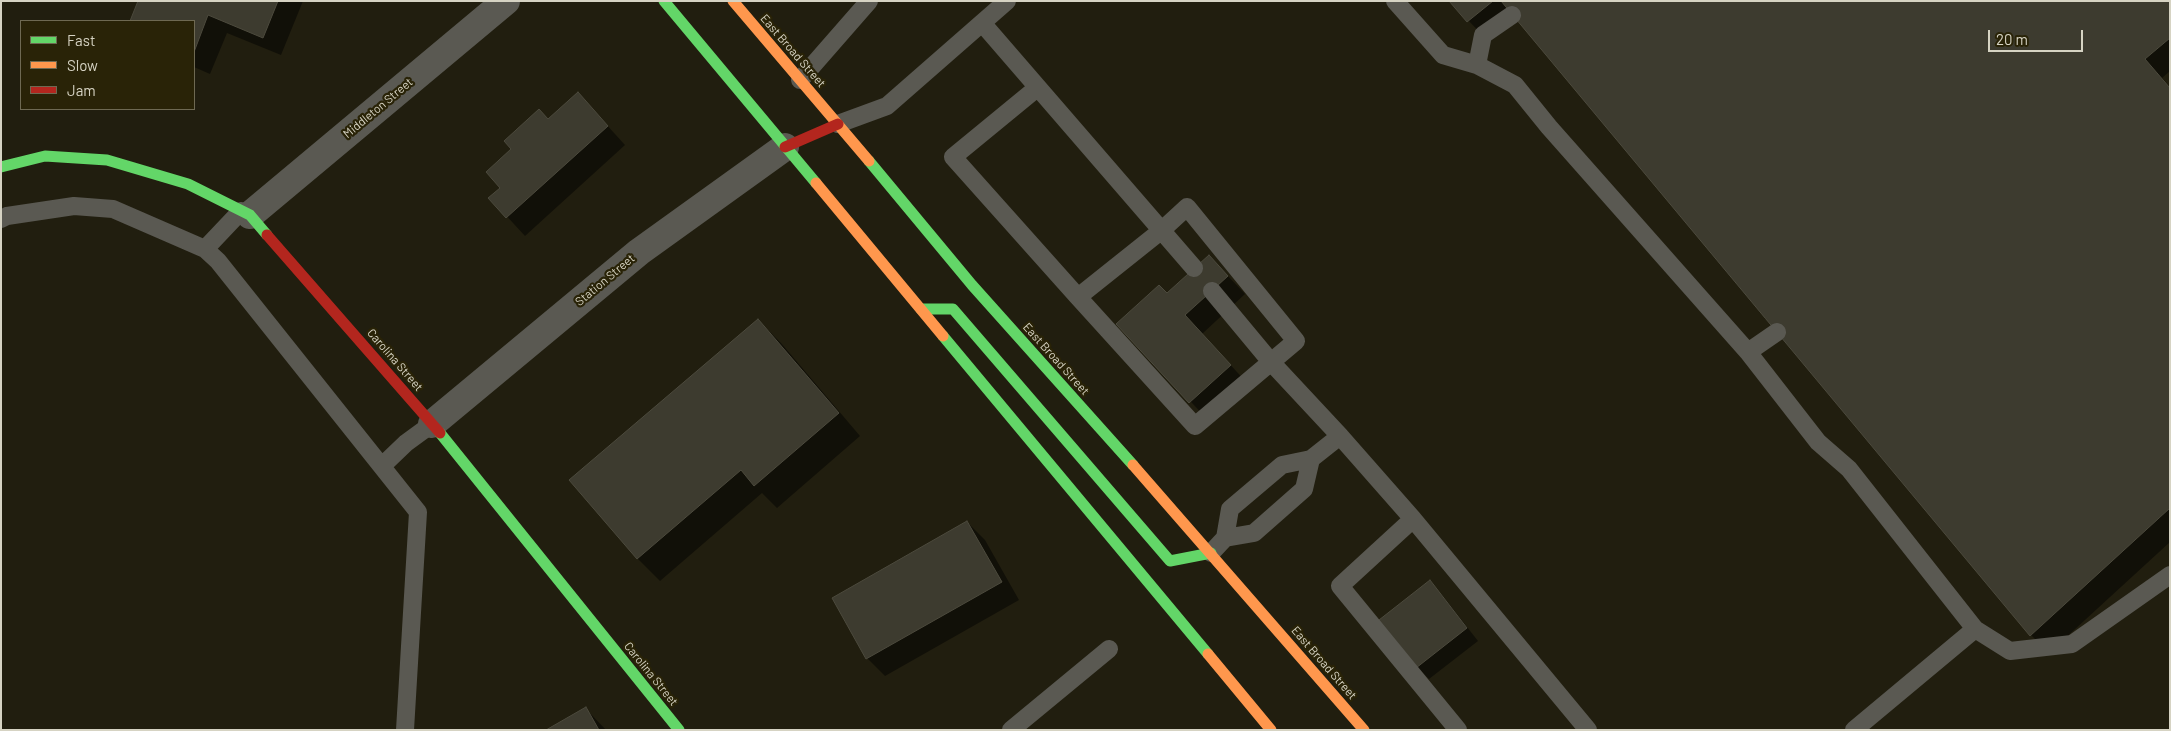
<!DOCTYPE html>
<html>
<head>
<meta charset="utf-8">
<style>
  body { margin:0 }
  #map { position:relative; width:2171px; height:731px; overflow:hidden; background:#211e0f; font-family:Barlow,sans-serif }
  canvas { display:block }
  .frame { position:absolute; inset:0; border:2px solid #d6d3c3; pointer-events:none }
  .legend { position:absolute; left:20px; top:20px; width:175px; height:90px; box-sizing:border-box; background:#292307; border:1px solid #6e6952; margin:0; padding:6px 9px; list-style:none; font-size:15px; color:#d6d3c3 }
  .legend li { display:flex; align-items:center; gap:10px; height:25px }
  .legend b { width:25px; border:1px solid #6e6952 }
  .scale { position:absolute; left:1988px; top:30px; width:95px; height:22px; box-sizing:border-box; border:2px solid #d6d3c3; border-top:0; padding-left:6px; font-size:15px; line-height:18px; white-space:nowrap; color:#d6d3c3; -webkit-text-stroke:4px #292307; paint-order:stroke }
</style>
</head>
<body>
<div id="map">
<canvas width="2171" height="731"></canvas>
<div class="frame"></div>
<ul class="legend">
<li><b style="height:6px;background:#63d668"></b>Fast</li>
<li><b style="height:6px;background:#ff974d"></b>Slow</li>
<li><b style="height:6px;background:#b3261e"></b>Jam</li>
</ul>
<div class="scale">20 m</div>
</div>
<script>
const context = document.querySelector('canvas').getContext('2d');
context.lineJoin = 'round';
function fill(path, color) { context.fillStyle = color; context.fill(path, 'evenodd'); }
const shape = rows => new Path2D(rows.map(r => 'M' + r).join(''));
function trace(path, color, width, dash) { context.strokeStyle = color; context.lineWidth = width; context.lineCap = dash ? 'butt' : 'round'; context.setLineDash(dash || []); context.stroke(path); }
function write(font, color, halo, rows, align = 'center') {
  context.font = font + ' Barlow,sans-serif'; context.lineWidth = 4.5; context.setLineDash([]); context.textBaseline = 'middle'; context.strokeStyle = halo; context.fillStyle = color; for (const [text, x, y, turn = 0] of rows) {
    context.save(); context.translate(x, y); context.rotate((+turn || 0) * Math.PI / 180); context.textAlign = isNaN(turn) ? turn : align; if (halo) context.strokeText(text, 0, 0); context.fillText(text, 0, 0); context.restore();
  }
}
const shadow = shape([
  [139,1,303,1,281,55,227,33,210,74,194,67,194,21,131,21],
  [1450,1,2170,1,2170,71,2162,78,2170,87,2170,542,2049,653,2031,635,1515,16,1486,39],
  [595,112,625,145,525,236,490,198,502,188,549,120],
  [1209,256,1245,294,1202,334,1248,384,1208,420,1118,324,1167,294],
  [758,320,781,343,860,436,777,508,762,493,660,581,638,559,571,480],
  [967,522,985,540,1019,600,885,676,867,658],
  [1430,582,1442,595,1478,641,1429,679,1417,667],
  [586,709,606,730,549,730]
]);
const building = shape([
  [138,1,278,1,263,38,208,15,194,52,194,21,130,21,138,1],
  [1449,1,1493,1,1467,22,1449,1],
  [1501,1,2170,1,2170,38,2145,59,2170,88,2170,508,2030,636,1501,1],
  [578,92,608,126,506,218,488,198,500,188,486,172,511,149,504,141,539,109,548,119,578,92],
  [1209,255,1228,276,1185,315,1231,365,1189,403,1116,324,1159,285,1167,293,1209,255],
  [758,319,839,413,754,486,741,470,637,559,569,480,758,319],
  [967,521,1002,582,866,659,832,598,967,521],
  [1430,580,1467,628,1416,668,1379,620,1430,580],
  [586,707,599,730,546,730,586,707]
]);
const lane = shape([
  [1395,1,1443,55,1477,65,1515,85,1549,127,1748,352,1818,442,1849,469,1975,629],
  [983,24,1194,268],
  [1477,65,1483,35,1512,15],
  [800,80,869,1],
  [1037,88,953,157,1078,297,1162,230,1187,207,1296,341,1195,426,1078,297],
  [838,124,887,106,1007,1],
  [1,219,7,216,74,206,113,209,205,249,218,261,418,512,405,730],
  [205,249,241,211],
  [1212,291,1271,362,1340,436,1413,519,1588,730],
  [1748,352,1777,332],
  [1311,459,1340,436],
  [382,466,406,443,432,424],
  [1413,519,1340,586,1458,730],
  [1211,553,1225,538,1230,509,1282,465,1311,459,1304,489,1254,533,1225,538],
  [1011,730,1109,649],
  [1854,730,1975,629,2010,651,2072,644,2170,575]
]);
const street = shape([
  [250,215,506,1],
  [432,424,639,252,785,147]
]);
const fast = shape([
  [664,1,816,183],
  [869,161,972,285,1133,465],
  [1,167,45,156,107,160,188,184,250,215,267,235],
  [921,309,953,309,1170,561,1211,553],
  [943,336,1208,654],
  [440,433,679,730]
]);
const slow = shape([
  [733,1,869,161],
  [816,183,943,336],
  [1133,465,1364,730],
  [1208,654,1271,730]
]);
const jam = shape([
  [785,147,838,124],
  [267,235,440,433]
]);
const streetNames = [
  ["East Broad Street",793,51,49],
  ["Middleton Street",378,108,-40],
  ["Station Street",605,280,-40],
  ["East Broad Street",1056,359,48],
  ["Carolina Street",395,360,49],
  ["East Broad Street",1324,663,49],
  ["Carolina Street",651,674,51]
];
fill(shadow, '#0007');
fill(building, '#3d3b2f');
trace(building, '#4c4a3d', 1);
trace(lane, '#5a5952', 18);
trace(street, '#5a5952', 28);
trace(fast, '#63d668', 11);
trace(slow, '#ff974d', 11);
trace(jam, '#b3261e', 11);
write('12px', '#d6d3c3', '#292307', streetNames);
</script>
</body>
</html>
